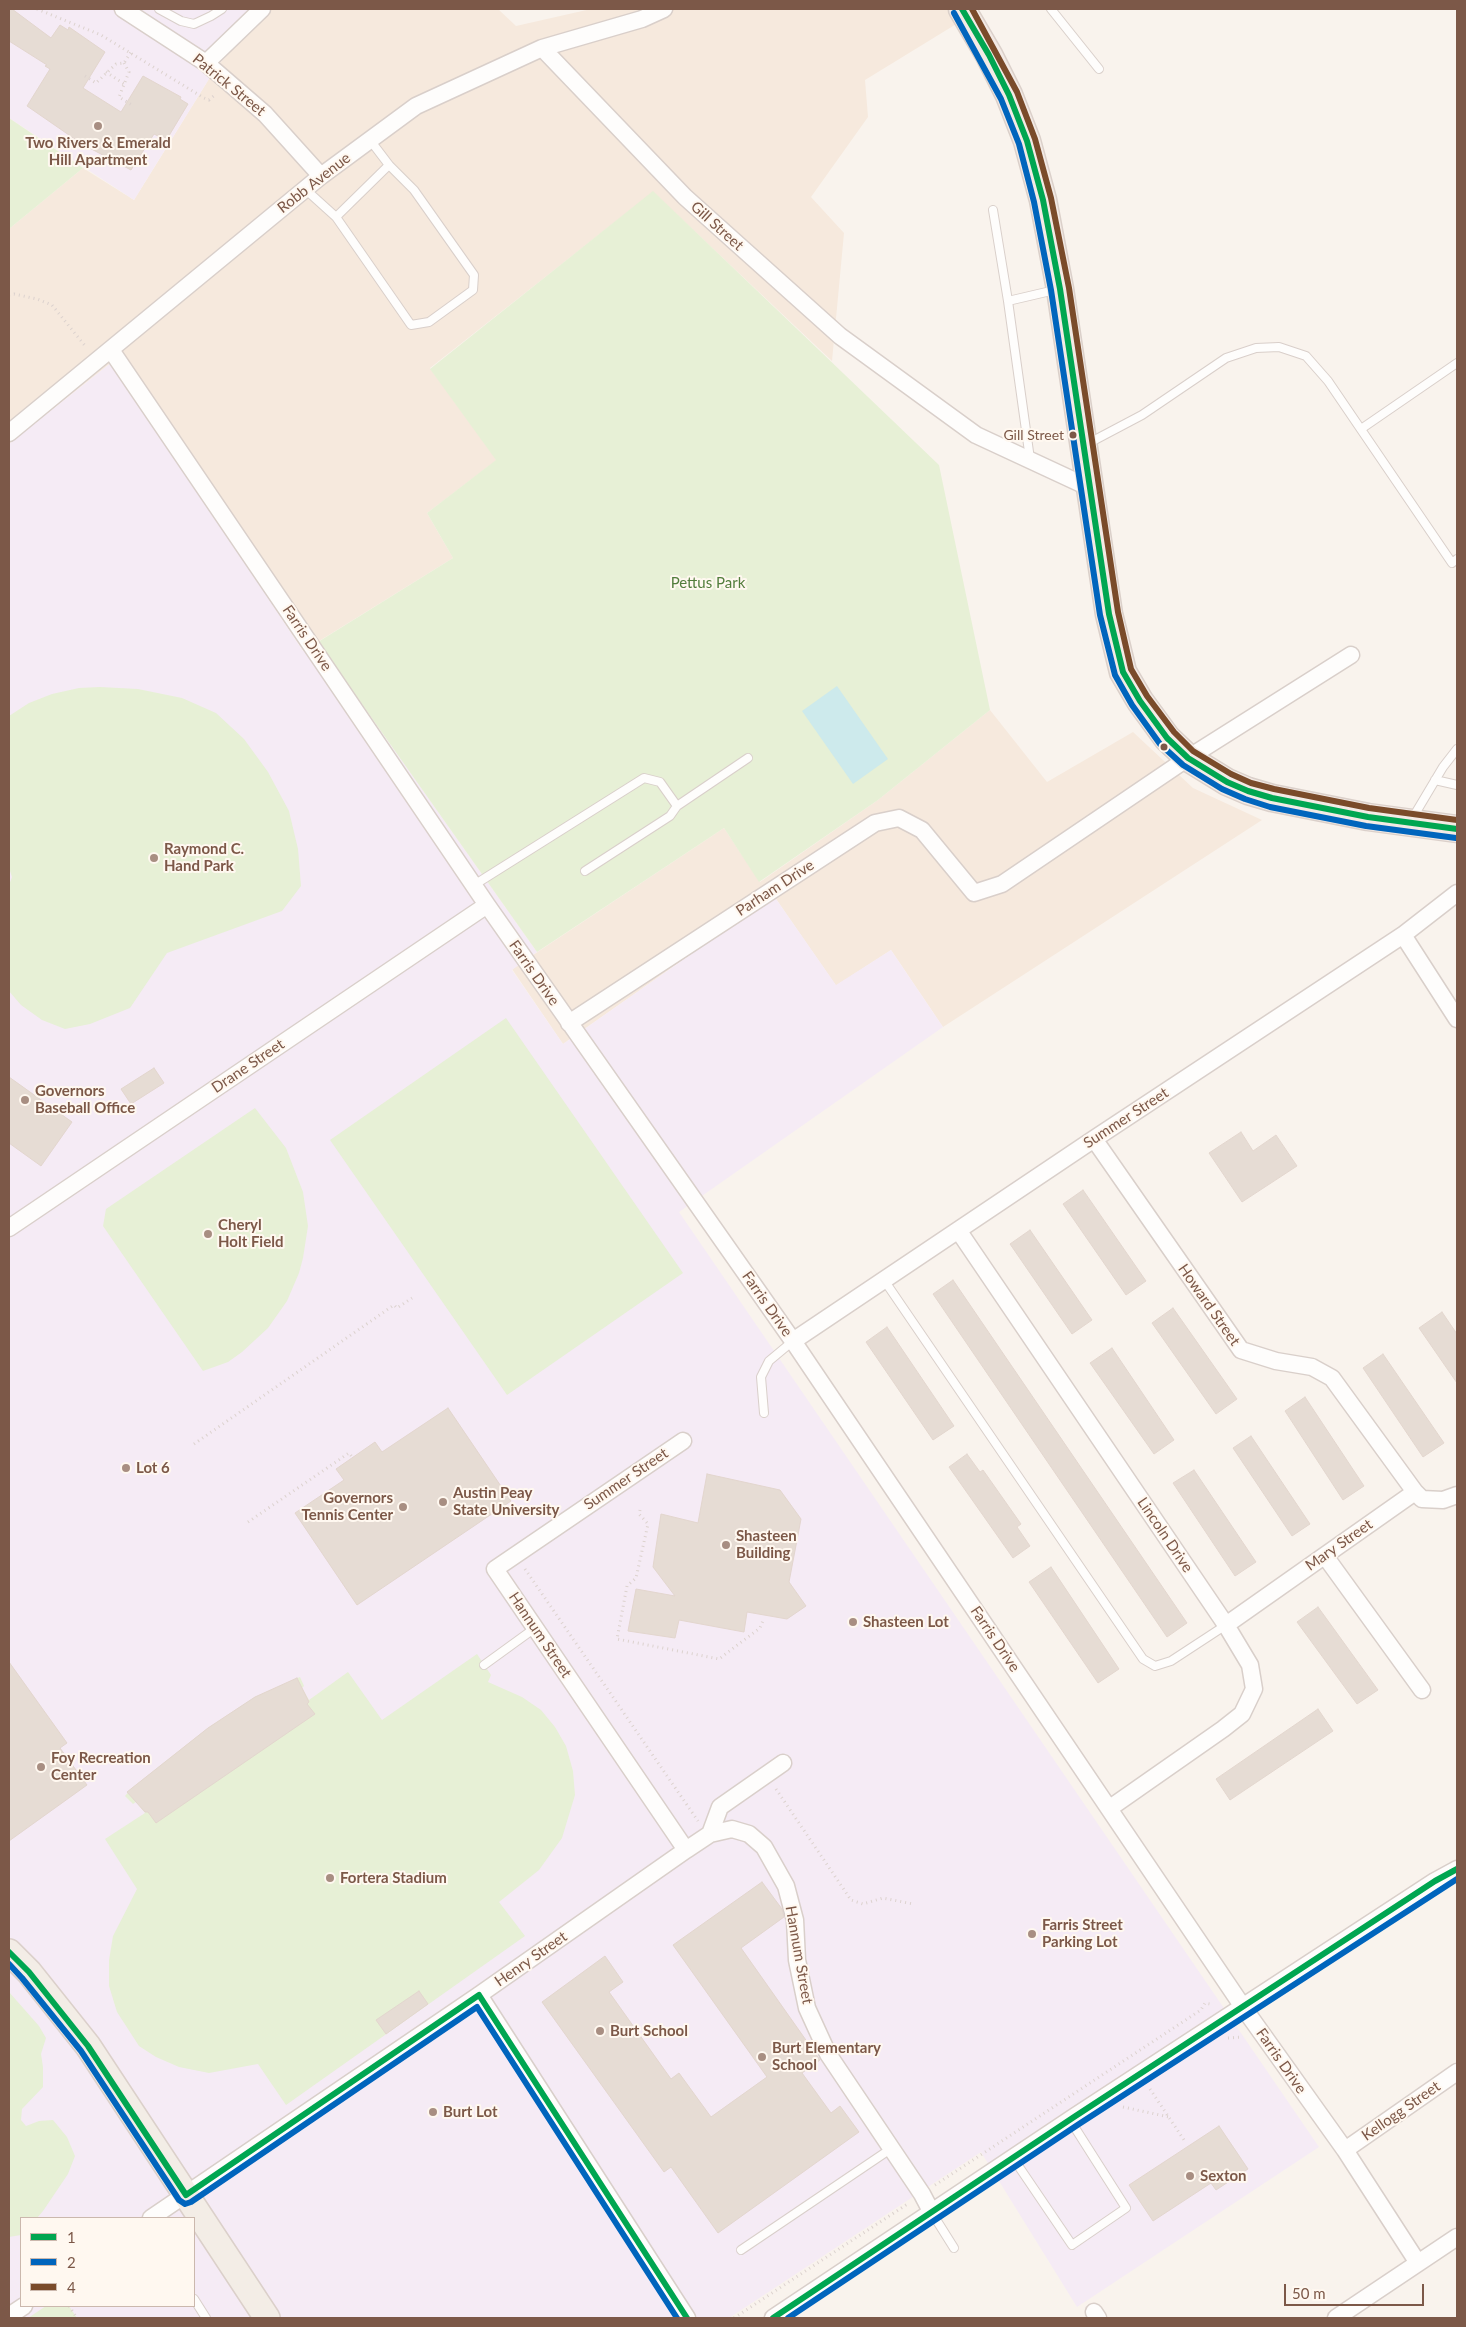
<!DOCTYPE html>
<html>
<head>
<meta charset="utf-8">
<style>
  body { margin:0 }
  #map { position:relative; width:1466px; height:2327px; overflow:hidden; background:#f9f3ed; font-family:Lato,sans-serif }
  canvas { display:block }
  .frame { position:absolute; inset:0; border:10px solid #7c5848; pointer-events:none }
  .legend { position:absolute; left:20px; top:2217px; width:175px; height:90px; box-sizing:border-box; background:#fff8f0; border:1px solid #cbb8ad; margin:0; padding:6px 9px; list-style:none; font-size:15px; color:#7c5848 }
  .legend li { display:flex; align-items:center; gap:10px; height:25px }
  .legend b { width:25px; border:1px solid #cbb8ad }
  .scale { position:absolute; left:1284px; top:2284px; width:140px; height:22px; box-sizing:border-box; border:2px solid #7c5848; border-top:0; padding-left:6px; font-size:15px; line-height:18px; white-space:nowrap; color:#7c5848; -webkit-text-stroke:4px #fff8f0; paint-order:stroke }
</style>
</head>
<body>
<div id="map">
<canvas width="1466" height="2327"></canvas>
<div class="frame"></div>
<ul class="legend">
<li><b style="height:6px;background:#00a651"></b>1</li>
<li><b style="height:6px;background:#0065bd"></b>2</li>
<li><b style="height:6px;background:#7a4b2a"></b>4</li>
</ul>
<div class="scale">50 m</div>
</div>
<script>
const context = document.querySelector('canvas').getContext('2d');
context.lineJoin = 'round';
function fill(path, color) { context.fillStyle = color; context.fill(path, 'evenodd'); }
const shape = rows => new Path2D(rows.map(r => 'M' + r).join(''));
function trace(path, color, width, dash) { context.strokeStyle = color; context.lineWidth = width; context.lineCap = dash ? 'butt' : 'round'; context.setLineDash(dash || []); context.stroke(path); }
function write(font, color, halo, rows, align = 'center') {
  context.font = font + ' Lato,sans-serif'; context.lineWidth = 4; context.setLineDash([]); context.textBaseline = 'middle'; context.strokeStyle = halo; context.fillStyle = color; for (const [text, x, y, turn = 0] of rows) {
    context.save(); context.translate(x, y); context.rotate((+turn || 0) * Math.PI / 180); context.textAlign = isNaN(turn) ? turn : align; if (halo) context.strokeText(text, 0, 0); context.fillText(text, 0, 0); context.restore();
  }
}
const residential = shape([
  [270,9,498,9,516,26,591,9,967,9,971,15,865,80,868,117,811,197,844,233,832,361,653,192,430,368,497,460,427,513,453,558,303,651,112,362,9,444,9,229,83,168,134,200,217,66],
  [990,710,1047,782,1133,732,1193,788,1262,820,943,1027,891,950,836,986,774,896,563,1044,512,969,724,828,760,882,878,800]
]);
const education = shape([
  [9,9,270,9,217,66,134,200,9,118],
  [112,362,303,651,318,642,537,952,512,970,563,1044,774,896,836,985,891,950,943,1027,679,1212,1319,2147,1077,2307,981,2152,729,2318,9,2318,9,444],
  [21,2218,194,2218,194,2306,21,2306]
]);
const green = shape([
  [9,118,83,168,9,229],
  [653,191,939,465,990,710,878,800,759,882,724,828,537,952,318,642,453,558,427,513,496,460,430,369],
  [100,687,138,689,182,698,216,713,244,739,268,772,289,811,298,849,301,886,282,911,167,953,130,1008,90,1024,65,1029,42,1020,21,1005,9,991,9,885,12,877,9,868,9,716,29,703,52,694,79,688],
  [506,1018,683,1273,507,1395,330,1140],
  [255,1108,286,1148,303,1192,308,1226,303,1258,299,1273,287,1301,268,1328,242,1352,228,1362,203,1371,103,1226,106,1209],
  [477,1654,491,1675,488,1682,522,1697,541,1710,555,1727,566,1746,573,1771,575,1795,562,1838,539,1870,499,1902,525,1936,286,2105,258,2064,209,2073,179,2067,156,2057,139,2046,117,2012,109,1986,109,1960,113,1936,137,1889,105,1839,145,1813,136,1802,133,1804,125,1796,132,1788,208,1728,255,1697,300,1677,304,1686,302,1688,309,1700,348,1672,382,1720],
  [9,1992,39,2026,46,2038,41,2054,43,2067,43,2087,22,2109,21,2120,26,2126,39,2121,53,2120,67,2137,75,2156,68,2174,43,2211,37,2218,21,2218,21,2235,9,2237],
  [46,2306,69,2306,77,2318,28,2318]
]);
const water = shape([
  [837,686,888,759,853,784,802,711]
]);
const building = shape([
  [9,9,12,9,51,38,60,25,68,30,69,27,105,52,83,88,121,112,143,76,181,97,180,99,188,104,167,139,159,134,158,136,154,134,131,170,82,144,27,106,50,69,45,66,47,65,9,41,9,9],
  [154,1068,164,1083,131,1104,121,1089,154,1068],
  [9,1077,72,1122,41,1166,9,1143,9,1077],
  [1241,1132,1253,1151,1276,1135,1297,1166,1242,1202,1209,1153,1241,1132],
  [1083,1190,1146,1281,1126,1295,1063,1204,1083,1190],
  [1030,1230,1092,1320,1072,1334,1010,1244,1030,1230],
  [953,1280,1187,1623,1167,1637,933,1294,953,1280],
  [1173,1308,1237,1399,1216,1414,1152,1323,1173,1308],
  [1442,1312,1457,1334,1457,1383,1419,1328,1442,1312],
  [887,1327,954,1426,933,1440,866,1342,887,1327],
  [1112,1348,1174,1440,1154,1454,1090,1363,1112,1348],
  [1383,1354,1444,1443,1423,1457,1363,1368,1383,1354],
  [1305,1397,1364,1486,1343,1500,1285,1411,1305,1397],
  [448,1408,511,1501,357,1605,295,1513,344,1480,336,1469,375,1442,382,1452,448,1408],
  [1251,1436,1310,1524,1292,1536,1233,1448,1251,1436],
  [967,1454,980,1472,983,1470,1021,1524,1017,1527,1030,1546,1013,1558,949,1467,967,1454],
  [1194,1470,1256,1562,1235,1576,1173,1483,1194,1470],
  [707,1474,780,1490,801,1519,789,1582,806,1606,787,1619,747,1612,744,1632,679,1620,675,1638,628,1631,636,1589,675,1596,653,1567,661,1514,698,1523,707,1474],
  [1051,1567,1119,1669,1098,1683,1029,1582,1051,1567],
  [1318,1607,1378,1690,1357,1704,1297,1622,1318,1607],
  [9,1662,67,1743,60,1748,87,1785,9,1841,9,1662],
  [297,1678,309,1702,307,1704,315,1714,156,1823,148,1812,145,1812,127,1792,208,1728,255,1697,297,1678],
  [1318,1709,1333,1731,1230,1800,1216,1779,1318,1709],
  [762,1882,782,1909,784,1917,741,1948,820,2060,802,2073,831,2113,840,2106,859,2132,718,2233,671,2167,664,2172,542,2002,605,1956,623,1982,609,1992,671,2079,679,2073,711,2117,767,2077,673,1945,762,1882],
  [419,1991,428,2004,386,2034,376,2020,419,1991],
  [1219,2126,1248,2169,1216,2190,1211,2183,1153,2221,1129,2185,1219,2126]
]);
const path = shape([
  [37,9,101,35,204,98,209,100,216,94],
  [124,63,129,72,119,97,132,105],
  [106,72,124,84],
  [85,76,96,83,116,64,124,63,131,52],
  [9,295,14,294,37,299,52,305,86,347],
  [194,1444,394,1305,397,1308,412,1298],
  [640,1510,639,1514,648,1524,636,1578,627,1586,617,1639,719,1659,760,1628,764,1618],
  [248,1522,349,1453,353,1458],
  [525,1569,698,1821],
  [776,1789,851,1900,863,1904,883,1898,913,1904],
  [1228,2038,1243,2037],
  [1150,2089,1184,2140],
  [1123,2107,1169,2117],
  [935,2185,1201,2010,1205,2003,1210,2004],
  [69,2306,77,2318],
  [734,2318,909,2203]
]);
const service = shape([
  [159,9,181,21,194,24,211,16,222,9],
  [1051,9,1099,69],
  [305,189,336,217,389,165,370,140],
  [993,210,1008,301,1030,459],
  [336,217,411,325,429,322,473,290,474,275,414,190,389,165],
  [1008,301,1055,290],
  [1361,429,1457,363],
  [1089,443,1142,415,1226,358,1256,348,1279,347,1306,356,1328,381,1452,563,1457,559],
  [1435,780,1457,785],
  [1412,819,1443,767,1457,749],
  [585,871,670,816,677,806],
  [474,885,644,778,660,782,677,806,748,758],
  [884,1280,1143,1659,1155,1666,1171,1661,1226,1625],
  [764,1413,761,1377,769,1361,793,1341],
  [484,1665,535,1628],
  [1013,2158,1072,2245,1126,2208,1070,2120],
  [932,2213,954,2248],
  [741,2250,892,2148],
  [194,2299,206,2318]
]);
const minor = shape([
  [123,9,206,63,265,114,321,176],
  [542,48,685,197,840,336,976,435,1090,488],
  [206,63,262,9],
  [111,350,487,905,793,1341,1243,2007,1345,2150,1418,2263],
  [9,433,321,176,416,106,542,48,642,19,664,9],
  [1403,935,1457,1019],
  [569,1023,875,823,899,818,922,830,974,893,1002,884,1188,758,1351,655],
  [1094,1139,1241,1350,1276,1361,1312,1367,1332,1378,1415,1492],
  [9,1228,487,905],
  [958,1230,1226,1625,1250,1665,1254,1689,1242,1714,1223,1729,1110,1808],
  [793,1341,1094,1139,1403,935,1457,893],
  [683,1441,495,1569,686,1850],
  [1325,1556,1422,1690],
  [1226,1625,1415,1492,1422,1499,1443,1500,1457,1495],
  [710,1834,720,1807,783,1763],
  [479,1995,687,2318],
  [1345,2150,1457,2072],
  [151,2218,479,1995,686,1850,710,1834,732,1829,749,1834,764,1847,786,1886,795,1920,797,1960,807,2008,828,2054,922,2194,932,2213],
  [1094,2312,1098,2318],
  [9,2316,24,2306],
  [773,2318,1074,2117,1435,1881,1457,1869],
  [1336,2318,1457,2237]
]);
const primary = shape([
  [9,1952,29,1972,88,2046,267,2318]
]);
const trunk = shape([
  [962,9,989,55,1009,95,1027,141,1043,200,1060,289,1109,614,1123,672,1140,701,1167,738,1188,758,1227,782,1248,791,1272,798,1368,817,1457,829]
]);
const bus1 = shape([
  [962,9,989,55,1009,95,1027,141,1043,200,1060,289,1109,614,1123,672,1140,701,1167,738,1188,758,1227,782,1248,791,1272,798,1368,817,1457,829],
  [9,1952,29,1972,88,2046,186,2195,479,1995,687,2318],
  [773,2318,1074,2117,1435,1881,1457,1869]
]);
const bus2 = shape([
  [954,13,1001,99,1019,144,1034,202,1051,290,1100,615,1115,675,1132,705,1160,744,1183,765,1222,789,1245,799,1270,807,1366,826,1456,838],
  [9,1964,22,1978,81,2051,179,2200,185,2204,191,2202,477,2007,677,2318],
  [788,2318,1079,2124,1457,1879]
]);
const bus3 = shape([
  [972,9,1017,92,1035,139,1051,198,1069,288,1118,612,1131,669,1147,696,1174,732,1193,751,1231,774,1251,783,1274,789,1369,808,1457,820]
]);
const markers = [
  [98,126,5,"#a88e82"],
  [1073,435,4.5,"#7c5848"],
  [1164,747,4.5,"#7c5848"],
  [154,858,5,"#a88e82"],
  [25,1100,5,"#a88e82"],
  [208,1234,5,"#a88e82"],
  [126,1468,5,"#a88e82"],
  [443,1502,5,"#a88e82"],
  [403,1507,5,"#a88e82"],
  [726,1545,5,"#a88e82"],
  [853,1622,5,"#a88e82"],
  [41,1767,5,"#a88e82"],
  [330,1878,5,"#a88e82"],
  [1032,1934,5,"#a88e82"],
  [600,2031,5,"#a88e82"],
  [762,2057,5,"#a88e82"],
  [433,2112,5,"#a88e82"],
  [1190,2176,5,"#a88e82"]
];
const busNames = [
  ["Gill Street",1064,435]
];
const streetNames = [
  ["Patrick Street",229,85,39],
  ["Robb Avenue",314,183,-38],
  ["Gill Street",717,226,42],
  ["Farris Drive",307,638,56],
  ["Parham Drive",775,888,-33],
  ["Farris Drive",534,973,55],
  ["Drane Street",248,1066,-34],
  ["Summer Street",1126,1118,-33],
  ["Farris Drive",767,1304,55],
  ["Howard Street",1209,1305,55],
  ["Summer Street",626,1479,-34],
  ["Lincoln Drive",1165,1535,56],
  ["Mary Street",1339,1545,-35],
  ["Hannum Street",540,1635,56],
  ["Farris Drive",995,1639,56],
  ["Hannum Street",799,1955,80],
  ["Henry Street",531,1959,-35],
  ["Farris Drive",1281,2061,55],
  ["Kellogg Street",1401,2111,-35]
];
const poiNames = [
  ["Two Rivers & Emerald",98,143,"center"],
  ["Hill Apartment",98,160,"center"],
  ["Raymond C.",164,849],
  ["Hand Park",164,866],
  ["Governors",35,1091],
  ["Baseball Office",35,1108],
  ["Cheryl",218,1225],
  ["Holt Field",218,1242],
  ["Lot 6",136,1468],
  ["Austin Peay",453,1493],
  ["State University",453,1510],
  ["Governors",393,1498,"right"],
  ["Tennis Center",393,1515,"right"],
  ["Shasteen",736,1536],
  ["Building",736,1553],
  ["Shasteen Lot",863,1622],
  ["Foy Recreation",51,1758],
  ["Center",51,1775],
  ["Fortera Stadium",340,1878],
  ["Farris Street",1042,1925],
  ["Parking Lot",1042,1942],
  ["Burt School",610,2031],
  ["Burt Elementary",772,2048],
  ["School",772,2065],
  ["Burt Lot",443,2112],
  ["Sexton",1200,2176]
];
const parkNames = [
  ["Pettus Park",708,583]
];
fill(residential, '#f6e9dd');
fill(education, '#f5ebf5');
fill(green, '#e7f0d6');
fill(water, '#cdeaec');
fill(building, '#e6dcd4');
trace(building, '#e3d6ce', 1);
trace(service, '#d9cfca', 10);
trace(minor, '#d9cfca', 19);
trace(primary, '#dbd0ca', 28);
trace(trunk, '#dbd0ca', 29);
trace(path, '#dcd2ce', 3, [1, 4]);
trace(service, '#fefdfc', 8);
trace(minor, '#fefdfc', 16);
trace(primary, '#f3ede6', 25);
trace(trunk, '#f3eae5', 26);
trace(bus1, '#00a651', 6);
trace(bus2, '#0065bd', 6);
trace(bus3, '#7a4b2a', 6);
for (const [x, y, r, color] of markers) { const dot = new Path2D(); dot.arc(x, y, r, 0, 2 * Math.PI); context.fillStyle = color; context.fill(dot); trace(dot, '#fff8f0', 2); }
write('14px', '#7c5848', '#fff8f0', busNames, 'right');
write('15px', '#7c5848', '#fff8f0', streetNames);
write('bold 15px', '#7c5848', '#fff8f0', poiNames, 'left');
write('15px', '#527d3c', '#fff8f0', parkNames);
</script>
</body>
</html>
